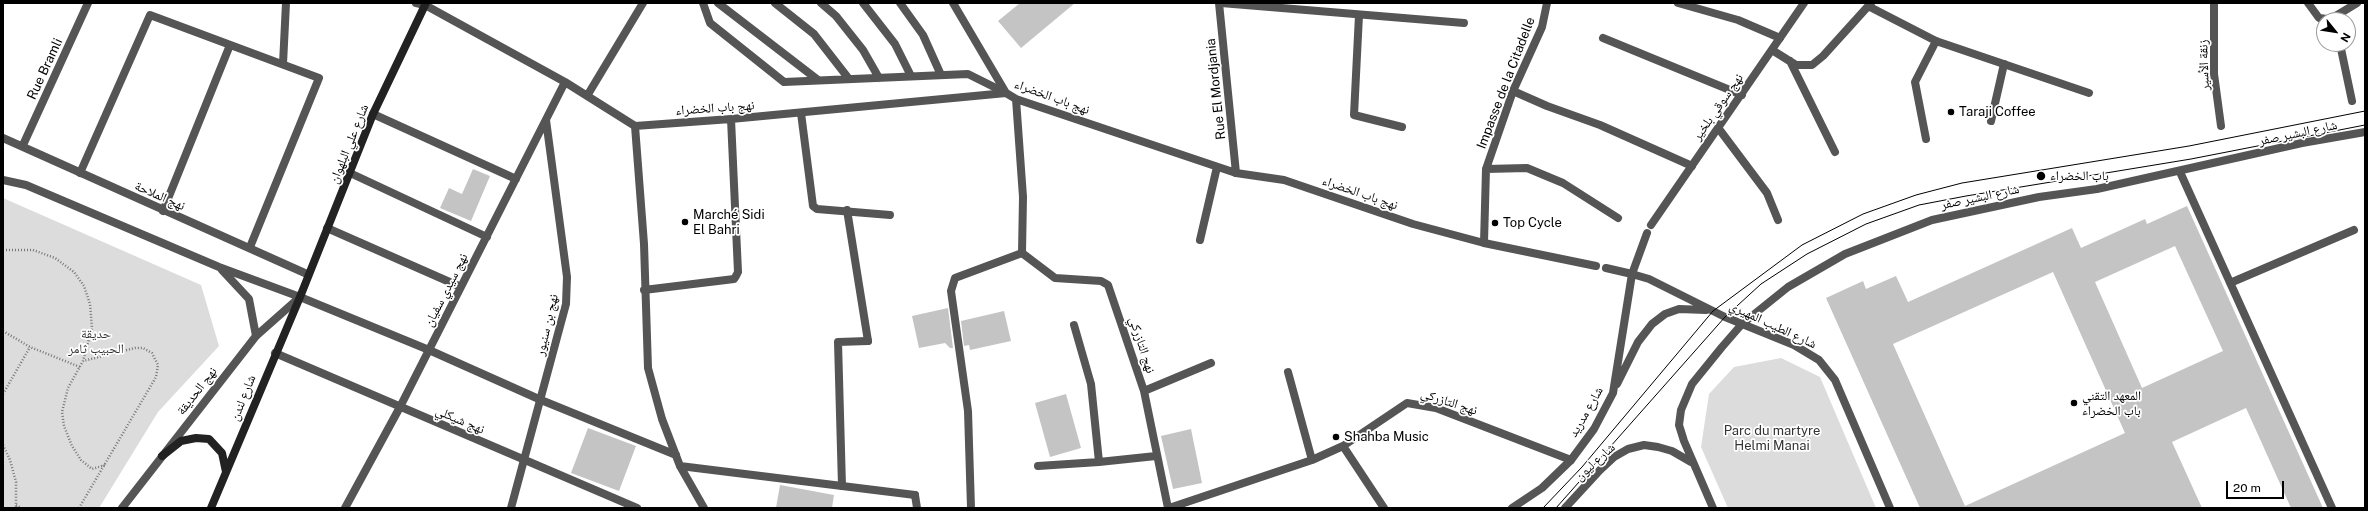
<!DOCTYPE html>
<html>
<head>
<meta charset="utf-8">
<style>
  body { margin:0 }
  #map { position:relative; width:2368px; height:511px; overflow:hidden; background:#fff; font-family:"Public Sans",sans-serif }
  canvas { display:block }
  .frame { position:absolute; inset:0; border:4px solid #000; pointer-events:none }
  .north { position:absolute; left:2316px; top:12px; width:40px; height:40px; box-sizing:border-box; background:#fff; border:1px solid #999; border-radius:50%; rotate:120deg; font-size:11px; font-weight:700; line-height:16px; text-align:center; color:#000 }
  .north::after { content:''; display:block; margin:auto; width:14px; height:18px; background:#000; clip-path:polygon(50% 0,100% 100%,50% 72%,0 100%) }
  .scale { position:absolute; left:2226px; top:481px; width:58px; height:18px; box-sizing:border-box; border:2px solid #000; border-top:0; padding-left:5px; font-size:12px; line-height:14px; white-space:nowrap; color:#000; -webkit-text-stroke:3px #fff; paint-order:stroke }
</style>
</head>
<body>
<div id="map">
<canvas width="2368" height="511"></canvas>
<div class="frame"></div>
<div class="north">N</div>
<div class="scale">20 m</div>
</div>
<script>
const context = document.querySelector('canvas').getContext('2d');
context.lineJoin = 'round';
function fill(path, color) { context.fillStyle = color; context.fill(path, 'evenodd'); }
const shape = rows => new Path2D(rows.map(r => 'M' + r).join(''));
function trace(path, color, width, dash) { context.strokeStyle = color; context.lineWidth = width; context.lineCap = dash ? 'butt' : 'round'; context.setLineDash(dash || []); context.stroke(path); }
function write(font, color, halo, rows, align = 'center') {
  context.font = font + ' "Public Sans","Noto Naskh Arabic",sans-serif'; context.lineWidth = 3.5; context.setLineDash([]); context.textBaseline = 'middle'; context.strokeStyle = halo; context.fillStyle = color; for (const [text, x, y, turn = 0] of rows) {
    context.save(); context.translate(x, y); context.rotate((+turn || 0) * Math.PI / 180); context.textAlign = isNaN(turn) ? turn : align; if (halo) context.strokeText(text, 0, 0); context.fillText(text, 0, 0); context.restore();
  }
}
const green = shape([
  [3,198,201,285,219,346,158,412,99,508,3,508],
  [1781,358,1820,377,1876,508,1728,508,1701,447,1709,394,1734,367]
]);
const building = shape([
  [1020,3,1075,3,1021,48,998,21],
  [473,169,490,176,471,221,440,208,449,188,462,194],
  [2187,206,2323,508,2291,508,2246,408,2172,442,2202,508,1920,508,1826,298,1863,281,1866,289,1896,276,1908,302,2072,228,2081,248,2145,219,2147,224],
  [2175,246,2223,351,2142,388,2095,282],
  [2053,272,2125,433,1965,506,1893,344],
  [948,308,953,348,950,348,945,343,919,348,912,316],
  [1004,311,1011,341,970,350,969,345,964,346,961,321],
  [1066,394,1081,448,1050,457,1035,403],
  [588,428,636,446,619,491,571,473],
  [1191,429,1202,483,1173,489,1161,436],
  [780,485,834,495,832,508,776,508]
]);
const path = shape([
  [3,250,33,250,55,258,74,272,84,286,90,304,92,328,83,361,68,388,62,412,64,426,72,446,81,460,92,469,105,465],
  [3,331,30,347,80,367],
  [3,394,30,347],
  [3,445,10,460,16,482,16,508],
  [16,505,21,508],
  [79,508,156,377,158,365,152,353,143,348,135,348,83,361]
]);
const service = shape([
  [703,3,710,23,784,82,968,74,1006,93],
  [718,3,818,80],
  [775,3,814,34,849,79],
  [821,3,836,16,863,50,879,78],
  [863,3,895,44,911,76],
  [900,3,923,35,941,75]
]);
const pedestrian = shape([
  [1678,3,1738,20,1780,38],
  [2214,3,2214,74,2221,126],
  [1359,15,1354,115,1402,127],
  [283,64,286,3],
  [1513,91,1547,106,1600,125,1692,166],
  [1991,121,2004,64],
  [1719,129,1767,193,1778,220],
  [1926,139,1915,82,1936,41],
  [23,145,88,3],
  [1486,169,1527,168,1563,183,1618,218],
  [80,173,150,15,319,78,250,247],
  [163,211,230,45],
  [1484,243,1486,169,1513,91,1542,27,1547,3],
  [842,486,838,342,868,341],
  [915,495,917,508]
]);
const minor = shape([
  [416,3,425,5,565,82,635,126,731,119,1006,93,1016,99,1236,173,1284,180,1413,224,1484,243,1596,266],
  [953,3,1006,93],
  [1219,3,1236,173],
  [1221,3,1464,23],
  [2308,3,2319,18,2327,19,2334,17,2357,3],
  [1868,6,1936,41,2089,93],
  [1603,38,1742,95],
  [2340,44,2352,101],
  [1772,50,1796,65,1812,65,1823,56,1871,3],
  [1790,61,1835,152],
  [587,96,643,3],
  [801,113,813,206,817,209,890,215],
  [373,114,516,179],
  [635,126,644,244,648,368,662,419,680,466,704,508],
  [3,138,307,274],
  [2180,172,2332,508],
  [350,173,487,237],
  [3,180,26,185,219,267,300,297,429,350,541,400,676,455],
  [847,210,868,341],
  [1651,225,1804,3],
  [327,228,461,287],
  [1200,240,1217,167],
  [1022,253,1055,278,1101,281,1108,285,1144,391,1168,508],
  [1606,268,1632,274,1647,233],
  [222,270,249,299,256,336],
  [2230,283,2354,230],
  [644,290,734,279,736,276,738,272,731,119],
  [1074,325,1091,384,1099,462],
  [275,353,637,508],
  [1288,372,1312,460],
  [1144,391,1211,363],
  [1343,446,1384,508],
  [680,466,915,495],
  [1038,466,1099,462,1156,456],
  [122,508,256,336,300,297],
  [345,508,400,407,565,82],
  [511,508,566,304,567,277,546,120],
  [971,508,968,411,951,291,955,278,1022,253,1023,197,1016,99],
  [1169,508,1312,460,1343,446,1407,403,1436,408,1571,460]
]);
const tertiary = shape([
  [1617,384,1638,342,1652,324,1665,314,1679,309,1706,310],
  [1512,508,1542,488,1571,460,1594,429,1613,393,1632,274,1649,279,1725,317,1794,345,1819,360,1835,380,1890,508],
  [1565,508,1600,470,1614,457,1628,449,1644,445,1658,447,1672,451,1691,462],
  [1713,508,1684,441,1679,425,1681,410,1692,384,1722,347,1742,324,1788,287,1845,254,1932,220,2039,197,2097,189,2302,143,2365,132]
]);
const secondary = shape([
  [162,456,181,441,196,438,209,439,222,453,226,472],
  [211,508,300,297,373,114,426,3]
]);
const tram = shape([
  [1543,508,1582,467,1713,311,1802,245,1863,214,1916,195,1962,183,2189,146,2365,111],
  [1556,508,1725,317,1761,284,1807,254,1866,224,1919,205,1966,196,2191,159,2365,125]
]);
const markers = [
  [1951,112,4,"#000"],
  [2041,176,5,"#000"],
  [685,222,4,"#000"],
  [1495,223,4,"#000"],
  [2074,403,4,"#000"],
  [1336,437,4,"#000"]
];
const streetNames = [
  ["زنقة الأسير",2204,65,-92],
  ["Rue Bramli",45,69,-65],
  ["Impasse de la Citadelle",1506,83,-69],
  ["Rue El Mordjania",1216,89,-96],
  ["نهج باب الخضراء",1052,97,20],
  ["نهج سوقي بلخير",1718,107,-55],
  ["نهج باب الخضراء",715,108,-4],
  ["شارع البشير صفر",2298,133,-12],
  ["شارع علي البلهوان",349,144,-68],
  ["نهج باب الخضراء",1360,193,19],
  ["نهج الملاحة",160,196,24],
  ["شارع البشير صفر",1980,197,-12],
  ["نهج سيدي سفيان",446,290,-63],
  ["نهج بن سنيور",547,325,-77],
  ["شارع الطيب المهيري",1773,325,25],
  ["نهج التازركي",1142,345,72],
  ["نهج الحديقة",197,391,-52],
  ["شارع لندن",243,398,-68],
  ["نهج التازركي",1449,402,18],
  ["شارع مدريد",1586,412,-60],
  ["نهج شيكلي",460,420,23],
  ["شارع ليون",1595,462,-42]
];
const poiNames = [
  ["Taraji Coffee",1959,112],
  ["باب الخضراء",2050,176],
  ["Marché Sidi",693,215],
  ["El Bahri",693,230],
  ["Top Cycle",1503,223],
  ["المعهد التقني",2082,396],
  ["باب الخضراء",2082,411],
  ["Shahba Music",1344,437]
];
const parkNames = [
  ["حديقة",96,334],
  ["الحبيب ثامر",96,349],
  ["Parc du martyre",1772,431],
  ["Helmi Manai",1772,446]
];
fill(green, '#dcdcdc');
fill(building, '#c4c4c4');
trace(path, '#777', 2.5, [1, 2]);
trace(service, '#555', 8);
trace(pedestrian, '#555', 8);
trace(minor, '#555', 8);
trace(tertiary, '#555', 8);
trace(secondary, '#222', 8);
trace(tram, '#000', 1);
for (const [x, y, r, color] of markers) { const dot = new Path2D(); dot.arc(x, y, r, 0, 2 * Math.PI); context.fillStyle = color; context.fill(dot); trace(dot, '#fff', 1.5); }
write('13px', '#000', '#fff', streetNames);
write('13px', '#000', '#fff', poiNames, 'left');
write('13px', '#333', '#fff', parkNames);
</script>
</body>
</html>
